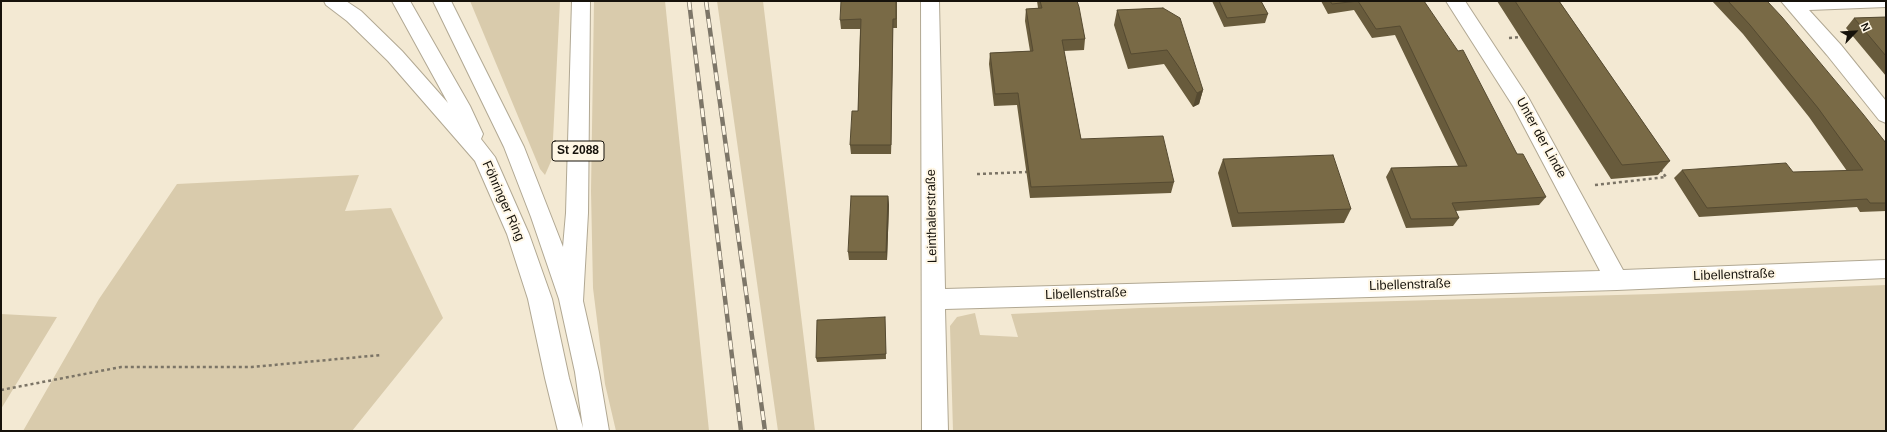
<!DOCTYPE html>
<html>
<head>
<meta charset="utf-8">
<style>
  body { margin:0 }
  #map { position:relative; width:1887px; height:432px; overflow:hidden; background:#f3e9d3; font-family:Arial,sans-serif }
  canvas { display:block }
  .frame { position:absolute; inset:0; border:2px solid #16120b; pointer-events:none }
  .north { position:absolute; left:1835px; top:12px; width:40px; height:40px; -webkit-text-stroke:3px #fff7e5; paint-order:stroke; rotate:65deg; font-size:11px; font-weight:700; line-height:16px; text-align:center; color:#16120b }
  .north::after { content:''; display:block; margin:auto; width:14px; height:18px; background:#16120b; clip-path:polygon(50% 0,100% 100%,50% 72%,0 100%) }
</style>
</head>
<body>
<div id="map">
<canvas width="1887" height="432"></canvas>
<div class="frame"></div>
<div class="north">N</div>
</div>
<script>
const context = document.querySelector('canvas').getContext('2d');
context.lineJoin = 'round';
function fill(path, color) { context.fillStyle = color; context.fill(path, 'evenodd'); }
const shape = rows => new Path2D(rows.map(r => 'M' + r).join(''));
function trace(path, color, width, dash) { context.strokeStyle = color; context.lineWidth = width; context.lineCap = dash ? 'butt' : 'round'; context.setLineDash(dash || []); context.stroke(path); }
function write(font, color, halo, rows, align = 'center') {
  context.font = font + ' Arial,sans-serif'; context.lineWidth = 4; context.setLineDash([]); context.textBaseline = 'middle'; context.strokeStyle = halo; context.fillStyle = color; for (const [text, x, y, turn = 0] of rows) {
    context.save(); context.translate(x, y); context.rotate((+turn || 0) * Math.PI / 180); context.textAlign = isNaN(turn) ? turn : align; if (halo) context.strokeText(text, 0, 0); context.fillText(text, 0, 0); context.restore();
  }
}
const green = shape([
  [470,1,560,1,552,159,545,175,540,169],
  [594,1,665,1,709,431,616,431,605,384,593,288,591,191],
  [717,1,763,1,815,431,778,431],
  [359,175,345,211,391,208,443,318,352,431,23,431,99,299,177,184],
  [1886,285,1886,431,953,431,950,326,957,317,975,313,980,335,1018,337,1011,314,1140,308,1654,294],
  [1,314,57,317,1,409]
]);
const path = shape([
  [1509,38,1522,37],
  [977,174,1027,172],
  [1595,185,1666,177,1660,169],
  [1,390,121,367,252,367,381,355]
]);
const street = shape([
  [921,1,939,1,945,289,1600,271,1513,106,1446,1,1465,1,1528,97,1623,270,1886,260,1886,278,1617,290,945,309,948,431,922,431,921,1],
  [1781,1,1886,1,1886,7,1809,10,1841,45,1886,101,1886,123,1879,120,1827,55,1781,1]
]);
const highway = shape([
  [324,1,346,1,361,11,402,51,448,103,392,1,410,1,470,106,483,134,481,139,495,157,529,234,552,299,569,378,583,428,575,372,559,299,531,217,504,147,433,1,451,1,524,147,563,247,566,213,572,1,590,1,588,213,583,301,599,372,609,431,558,431,545,378,528,299,507,234,475,161,388,61,347,21,326,5,324,1]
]);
const rail = shape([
  [689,1,741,431],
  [706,1,765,431]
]);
const wall = shape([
  [897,1,897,28,893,28,891,154,851,154,850,145,858,111,860,29,841,29,840,20],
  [1037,1,1077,1,1085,39,1084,50,1064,51,1081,139,1174,182,1171,193,1030,198,1017,105,994,106,989,64,990,53,1030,51,1025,21,1026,9,1038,8],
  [1212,1,1261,1,1268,14,1265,23,1224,27],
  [1321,1,1424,1,1517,154,1546,197,1539,205,1456,211,1459,218,1453,226,1406,228,1386,177,1391,168,1458,166,1395,35,1372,38,1354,10,1328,14],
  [1497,1,1559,1,1670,161,1658,175,1611,179],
  [1712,1,1767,1,1886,143,1886,211,1860,212,1857,207,1699,217,1674,178,1682,170,1793,172,1847,171,1809,117,1743,34],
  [1163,8,1203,90,1199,104,1193,107,1164,64,1128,69,1114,25,1117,10],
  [1886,17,1886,76,1846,28,1854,18],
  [1223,159,1351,209,1344,223,1232,227,1218,173],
  [888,196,889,205,887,260,849,260,848,252],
  [885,317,886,359,817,362,816,358]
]);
const shadedWall = shape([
  [893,19,893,28,891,154,891,145],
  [1203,90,1199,104,1193,107,1197,93],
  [888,196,889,205,887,260,886,252]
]);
const building = shape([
  [841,1,896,1,896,19,893,19,891,145,850,145,852,111,858,111,861,19,840,20,841,1],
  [1040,1,1077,1,1079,7,1085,39,1062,40,1081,139,1163,136,1174,182,1031,187,1018,93,995,94,990,53,1033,51,1026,9,1042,8,1040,1],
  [1219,1,1261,1,1268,14,1227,18,1219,1],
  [1330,1,1424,1,1458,51,1463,50,1517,154,1523,154,1546,197,1452,203,1459,218,1411,219,1391,168,1467,166,1400,26,1376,29,1358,1,1332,4,1330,1],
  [1515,1,1559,1,1670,161,1622,165,1515,1],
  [1728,1,1767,1,1782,17,1863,114,1886,143,1886,203,1870,203,1867,199,1707,208,1682,170,1786,163,1793,172,1863,170,1818,108,1750,25,1728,1],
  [1163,8,1180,18,1203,90,1197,93,1167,50,1131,54,1117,10,1163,8],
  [1886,17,1886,56,1854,18,1886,17],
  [1333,155,1351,209,1238,213,1223,159,1333,155],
  [851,196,888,196,886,252,848,252,851,196],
  [885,317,886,354,816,358,817,320,885,317]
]);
const shields = [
  [578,151,52]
];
const shieldNames = [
  ["St 2088",578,151]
];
const streetNames = [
  ["Unter der Linde",1541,138,61],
  ["Föhringer Ring",503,201,66],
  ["Leinthalerstraße",932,216,-91],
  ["Libellenstraße",1734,275,-2],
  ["Libellenstraße",1410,285,-2],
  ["Libellenstraße",1086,294,-2]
];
fill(green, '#d9cbac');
trace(street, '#b1a893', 2);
trace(highway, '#b1a893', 2);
trace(path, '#7b7466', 2.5, [3, 3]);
fill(street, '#fff');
fill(highway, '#fff');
trace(rail, '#7d7668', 4.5);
trace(rail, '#fff7e5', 3, [9]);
fill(wall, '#685b3c');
fill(shadedWall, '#554a31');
fill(building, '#796a46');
trace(building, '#554a31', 1);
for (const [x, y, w] of shields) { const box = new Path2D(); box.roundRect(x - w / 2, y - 10, w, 20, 3); context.fillStyle = '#fff7e5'; context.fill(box); trace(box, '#16120b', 1); }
write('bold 12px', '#16120b', null, shieldNames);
write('13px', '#16120b', '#fff7e5', streetNames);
</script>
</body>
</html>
